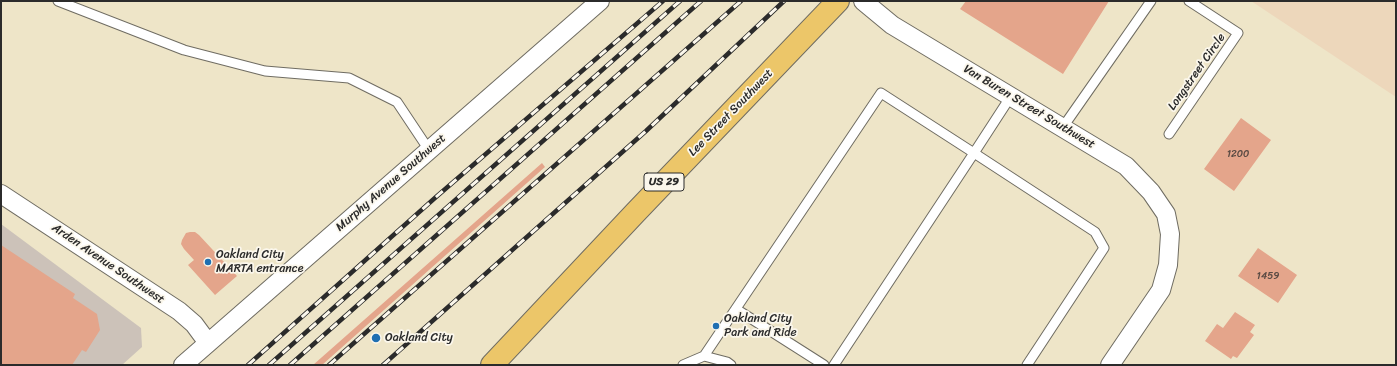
<!DOCTYPE html>
<html>
<head>
<meta charset="utf-8">
<style>
  body { margin:0 }
  #map { position:relative; width:1397px; height:366px; overflow:hidden; background:#eee5c8; font-family:Sriracha,sans-serif }
  canvas { display:block }
  .frame { position:absolute; inset:0; border:2px solid #2b2b2b; pointer-events:none }
</style>
</head>
<body>
<div id="map">
<canvas width="1397" height="366"></canvas>
<div class="frame"></div>
</div>
<script>
const context = document.querySelector('canvas').getContext('2d');
context.lineJoin = 'round';
function fill(path, color) { context.fillStyle = color; context.fill(path, 'evenodd'); }
const shape = rows => new Path2D(rows.map(r => 'M' + r).join(''));
function trace(path, color, width, dash) { context.strokeStyle = color; context.lineWidth = width; context.lineCap = dash ? 'butt' : 'round'; context.setLineDash(dash || []); context.stroke(path); }
function write(font, color, halo, rows, align = 'center') {
  context.font = font + ' Sriracha,sans-serif'; context.lineWidth = 3.5; context.setLineDash([]); context.textBaseline = 'middle'; context.strokeStyle = halo; context.fillStyle = color; for (const [text, x, y, turn = 0] of rows) {
    context.save(); context.translate(x, y); context.rotate((+turn || 0) * Math.PI / 180); context.textAlign = isNaN(turn) ? turn : align; if (halo) context.strokeText(text, 0, 0); context.fillText(text, 0, 0); context.restore();
  }
}
const built = shape([
  [1251,1,1396,1,1396,97]
]);
const industrial = shape([
  [1,224,141,328,142,347,122,365,1,365]
]);
const building = shape([
  [966,1,1109,1,1063,74,960,9],
  [1241,118,1271,140,1234,191,1204,169],
  [542,163,545,167,322,365,313,365],
  [190,232,195,232,199,235,237,276,215,295,188,265,194,260,184,249,181,244,182,240,186,233],
  [1,245,75,294,73,298,97,314,100,330,86,352,82,350,72,365,1,365],
  [1258,248,1297,275,1278,303,1238,276],
  [1235,312,1255,325,1250,332,1254,335,1237,358,1233,356,1231,359,1205,341,1217,324,1223,328]
]);
const service = shape([
  [58,1,184,50,265,71,349,78,397,102,429,150],
  [1063,127,1151,1],
  [1169,134,1238,33,1189,1],
  [736,309,824,365],
  [704,356,881,93,974,153,1011,96],
  [683,365,704,356,727,362,731,365],
  [834,365,974,153,1095,232,1104,248,1027,365]
]);
const minor = shape([
  [863,1,892,25,1126,166,1151,192,1166,214,1170,234,1168,265,1161,290,1110,365],
  [1,194,179,311,194,324,208,343],
  [183,365,600,1]
]);
const primary = shape([
  [492,365,635,213,838,1]
]);
const rail = shape([
  [248,365,436,197,663,1],
  [269,365,680,1],
  [290,365,701,1],
  [329,365,741,1],
  [383,365,646,131,784,1]
]);
const markers = [
  [208,262,4,"#1f6fb2"],
  [716,326,4,"#1f6fb2"],
  [376,338,5,"#1f6fb2"]
];
const numberNames = [
  ["1200",1238,154],
  ["1459",1268,276]
];
const shields = [
  [664,182,40]
];
const shieldNames = [
  ["US 29",664,182]
];
const streetNames = [
  ["Longstreet Circle",1197,72,-55],
  ["Van Buren Street Southwest",1029,107,31],
  ["Lee Street Southwest",731,113,-46],
  ["Murphy Avenue Southwest",391,183,-41],
  ["Arden Avenue Southwest",108,264,34]
];
const poiNames = [
  ["Oakland City",216,255],
  ["MARTA entrance",216,269],
  ["Oakland City",724,319],
  ["Park and Ride",724,333],
  ["Oakland City",385,338]
];
fill(built, '#edd7bb');
fill(industrial, '#ccc2b9');
fill(building, '#e4a58b');
trace(service, '#6f6c62', 11);
trace(minor, '#6f6c62', 20);
trace(primary, '#6f6c62', 24);
trace(service, '#fff', 9);
trace(minor, '#fff', 18);
trace(primary, '#ecc669', 22);
trace(rail, '#2b2b2b', 4.5);
trace(rail, '#fbf7ec', 3, [9]);
for (const [x, y, r, color] of markers) { const dot = new Path2D(); dot.arc(x, y, r, 0, 2 * Math.PI); context.fillStyle = color; context.fill(dot); trace(dot, '#fbf7ec', 1.5); }
write('10px', '#594a43', null, numberNames);
for (const [x, y, w] of shields) { const box = new Path2D(); box.roundRect(x - w / 2, y - 9, w, 18, 3); context.fillStyle = '#fbf7ec'; context.fill(box); trace(box, '#2b2b2b', 1); }
write('bold 11px', '#2b2b2b', null, shieldNames);
write('12px', '#2b2b2b', '#fbf7ec', streetNames);
write('12px', '#2b2b2b', '#fbf7ec', poiNames, 'left');
</script>
</body>
</html>
